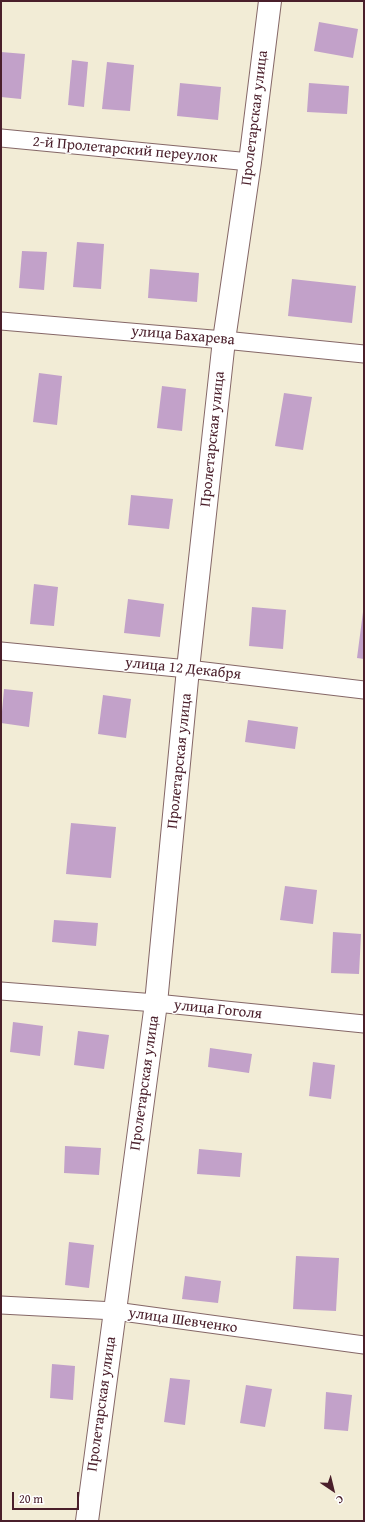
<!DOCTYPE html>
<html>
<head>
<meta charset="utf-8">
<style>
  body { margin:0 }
  #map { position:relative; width:365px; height:1522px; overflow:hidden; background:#f2ecd6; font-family:"Gentium Book Plus",serif }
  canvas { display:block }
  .frame { position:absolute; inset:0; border:2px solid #4a1f2b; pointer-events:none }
  .north { position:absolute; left:313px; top:1470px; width:40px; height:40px; -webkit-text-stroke:3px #fff; paint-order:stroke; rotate:145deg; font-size:11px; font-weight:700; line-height:16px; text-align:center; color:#4a1f2b }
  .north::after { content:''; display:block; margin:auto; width:14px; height:18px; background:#4a1f2b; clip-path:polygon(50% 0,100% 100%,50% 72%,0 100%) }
  .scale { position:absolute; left:12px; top:1492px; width:67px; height:18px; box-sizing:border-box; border:2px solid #4a1f2b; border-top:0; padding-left:5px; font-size:12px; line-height:14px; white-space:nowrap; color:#4a1f2b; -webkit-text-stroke:3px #fff; paint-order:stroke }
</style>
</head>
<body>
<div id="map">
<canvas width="365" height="1522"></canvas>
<div class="frame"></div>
<div class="north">С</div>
<div class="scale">20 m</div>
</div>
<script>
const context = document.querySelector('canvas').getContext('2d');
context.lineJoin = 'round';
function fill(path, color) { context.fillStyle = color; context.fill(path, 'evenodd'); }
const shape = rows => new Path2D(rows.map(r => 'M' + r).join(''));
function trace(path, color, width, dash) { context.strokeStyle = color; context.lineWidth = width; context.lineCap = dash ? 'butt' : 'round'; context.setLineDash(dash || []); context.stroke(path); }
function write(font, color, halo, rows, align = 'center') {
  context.font = font + ' "Gentium Book Plus",serif'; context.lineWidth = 3; context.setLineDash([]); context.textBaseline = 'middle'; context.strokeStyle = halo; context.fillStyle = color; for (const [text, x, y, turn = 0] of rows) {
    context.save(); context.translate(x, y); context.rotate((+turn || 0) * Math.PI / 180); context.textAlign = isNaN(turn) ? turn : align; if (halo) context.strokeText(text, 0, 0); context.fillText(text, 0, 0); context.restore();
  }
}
const building = shape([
  [319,22,358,29,353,58,314,51],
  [1,52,25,54,21,99,1,97],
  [72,60,88,62,84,107,68,105],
  [107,62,134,65,130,111,102,109],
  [180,83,221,87,218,120,177,116],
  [309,83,349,86,347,114,307,112],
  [77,242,104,244,101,289,73,287],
  [22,251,47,252,44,290,19,288],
  [150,269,199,273,197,302,148,298],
  [292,279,356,286,352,323,288,316],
  [39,373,62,376,57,425,33,422],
  [162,386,186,389,182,431,157,428],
  [284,393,312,397,303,450,275,446],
  [131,495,173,499,169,529,128,525],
  [34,584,58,587,54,626,30,624],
  [128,599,164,604,160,637,124,633],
  [252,607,286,610,283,649,249,646],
  [363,612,364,612,364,659,357,658],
  [4,689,33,692,29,727,1,723],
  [103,695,131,699,126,738,98,734],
  [248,720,298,727,295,749,245,742],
  [71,823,116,827,111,878,66,874],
  [285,886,317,890,313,924,280,920],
  [54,920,98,923,96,946,52,942],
  [333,932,361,934,359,974,331,973],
  [13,1022,43,1026,40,1056,10,1052],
  [78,1031,109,1035,104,1069,74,1065],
  [210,1048,252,1054,249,1073,208,1067],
  [313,1062,335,1065,331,1099,309,1096],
  [65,1146,101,1148,99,1175,64,1173],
  [199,1149,242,1153,240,1177,197,1174],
  [69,1242,94,1245,89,1288,65,1285],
  [296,1256,339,1258,336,1311,293,1309],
  [185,1276,221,1281,218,1303,182,1299],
  [52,1364,75,1366,73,1400,50,1398],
  [170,1378,190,1380,185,1425,164,1422],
  [246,1385,272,1389,265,1427,240,1423],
  [326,1392,352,1395,348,1431,324,1429]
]);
const minor = shape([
  [1,138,250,162],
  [1,321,224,340,364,354],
  [1,651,188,669,364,690],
  [1,991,156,1003,364,1024],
  [1,1305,115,1311,364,1345]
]);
const secondary = shape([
  [87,1521,156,1003,188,669,224,340,250,162,270,1]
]);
const streetNames = [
  ["Пролетарская улица",255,118,-83],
  ["2-й Пролетарский переулок",125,150,5],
  ["улица Бахарева",183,336,5],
  ["Пролетарская улица",213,439,-84],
  ["улица 12 Декабря",183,669,6],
  ["Пролетарская улица",180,761,-84],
  ["улица Гоголя",218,1010,6],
  ["Пролетарская улица",145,1083,-82],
  ["улица Шевченко",183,1321,8],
  ["Пролетарская улица",102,1404,-82]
];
fill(building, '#c2a1c9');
trace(minor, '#856767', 19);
trace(secondary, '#856767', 24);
trace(minor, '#fff', 17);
trace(secondary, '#fff', 22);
write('15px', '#4a1f2b', '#fff', streetNames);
</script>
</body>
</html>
